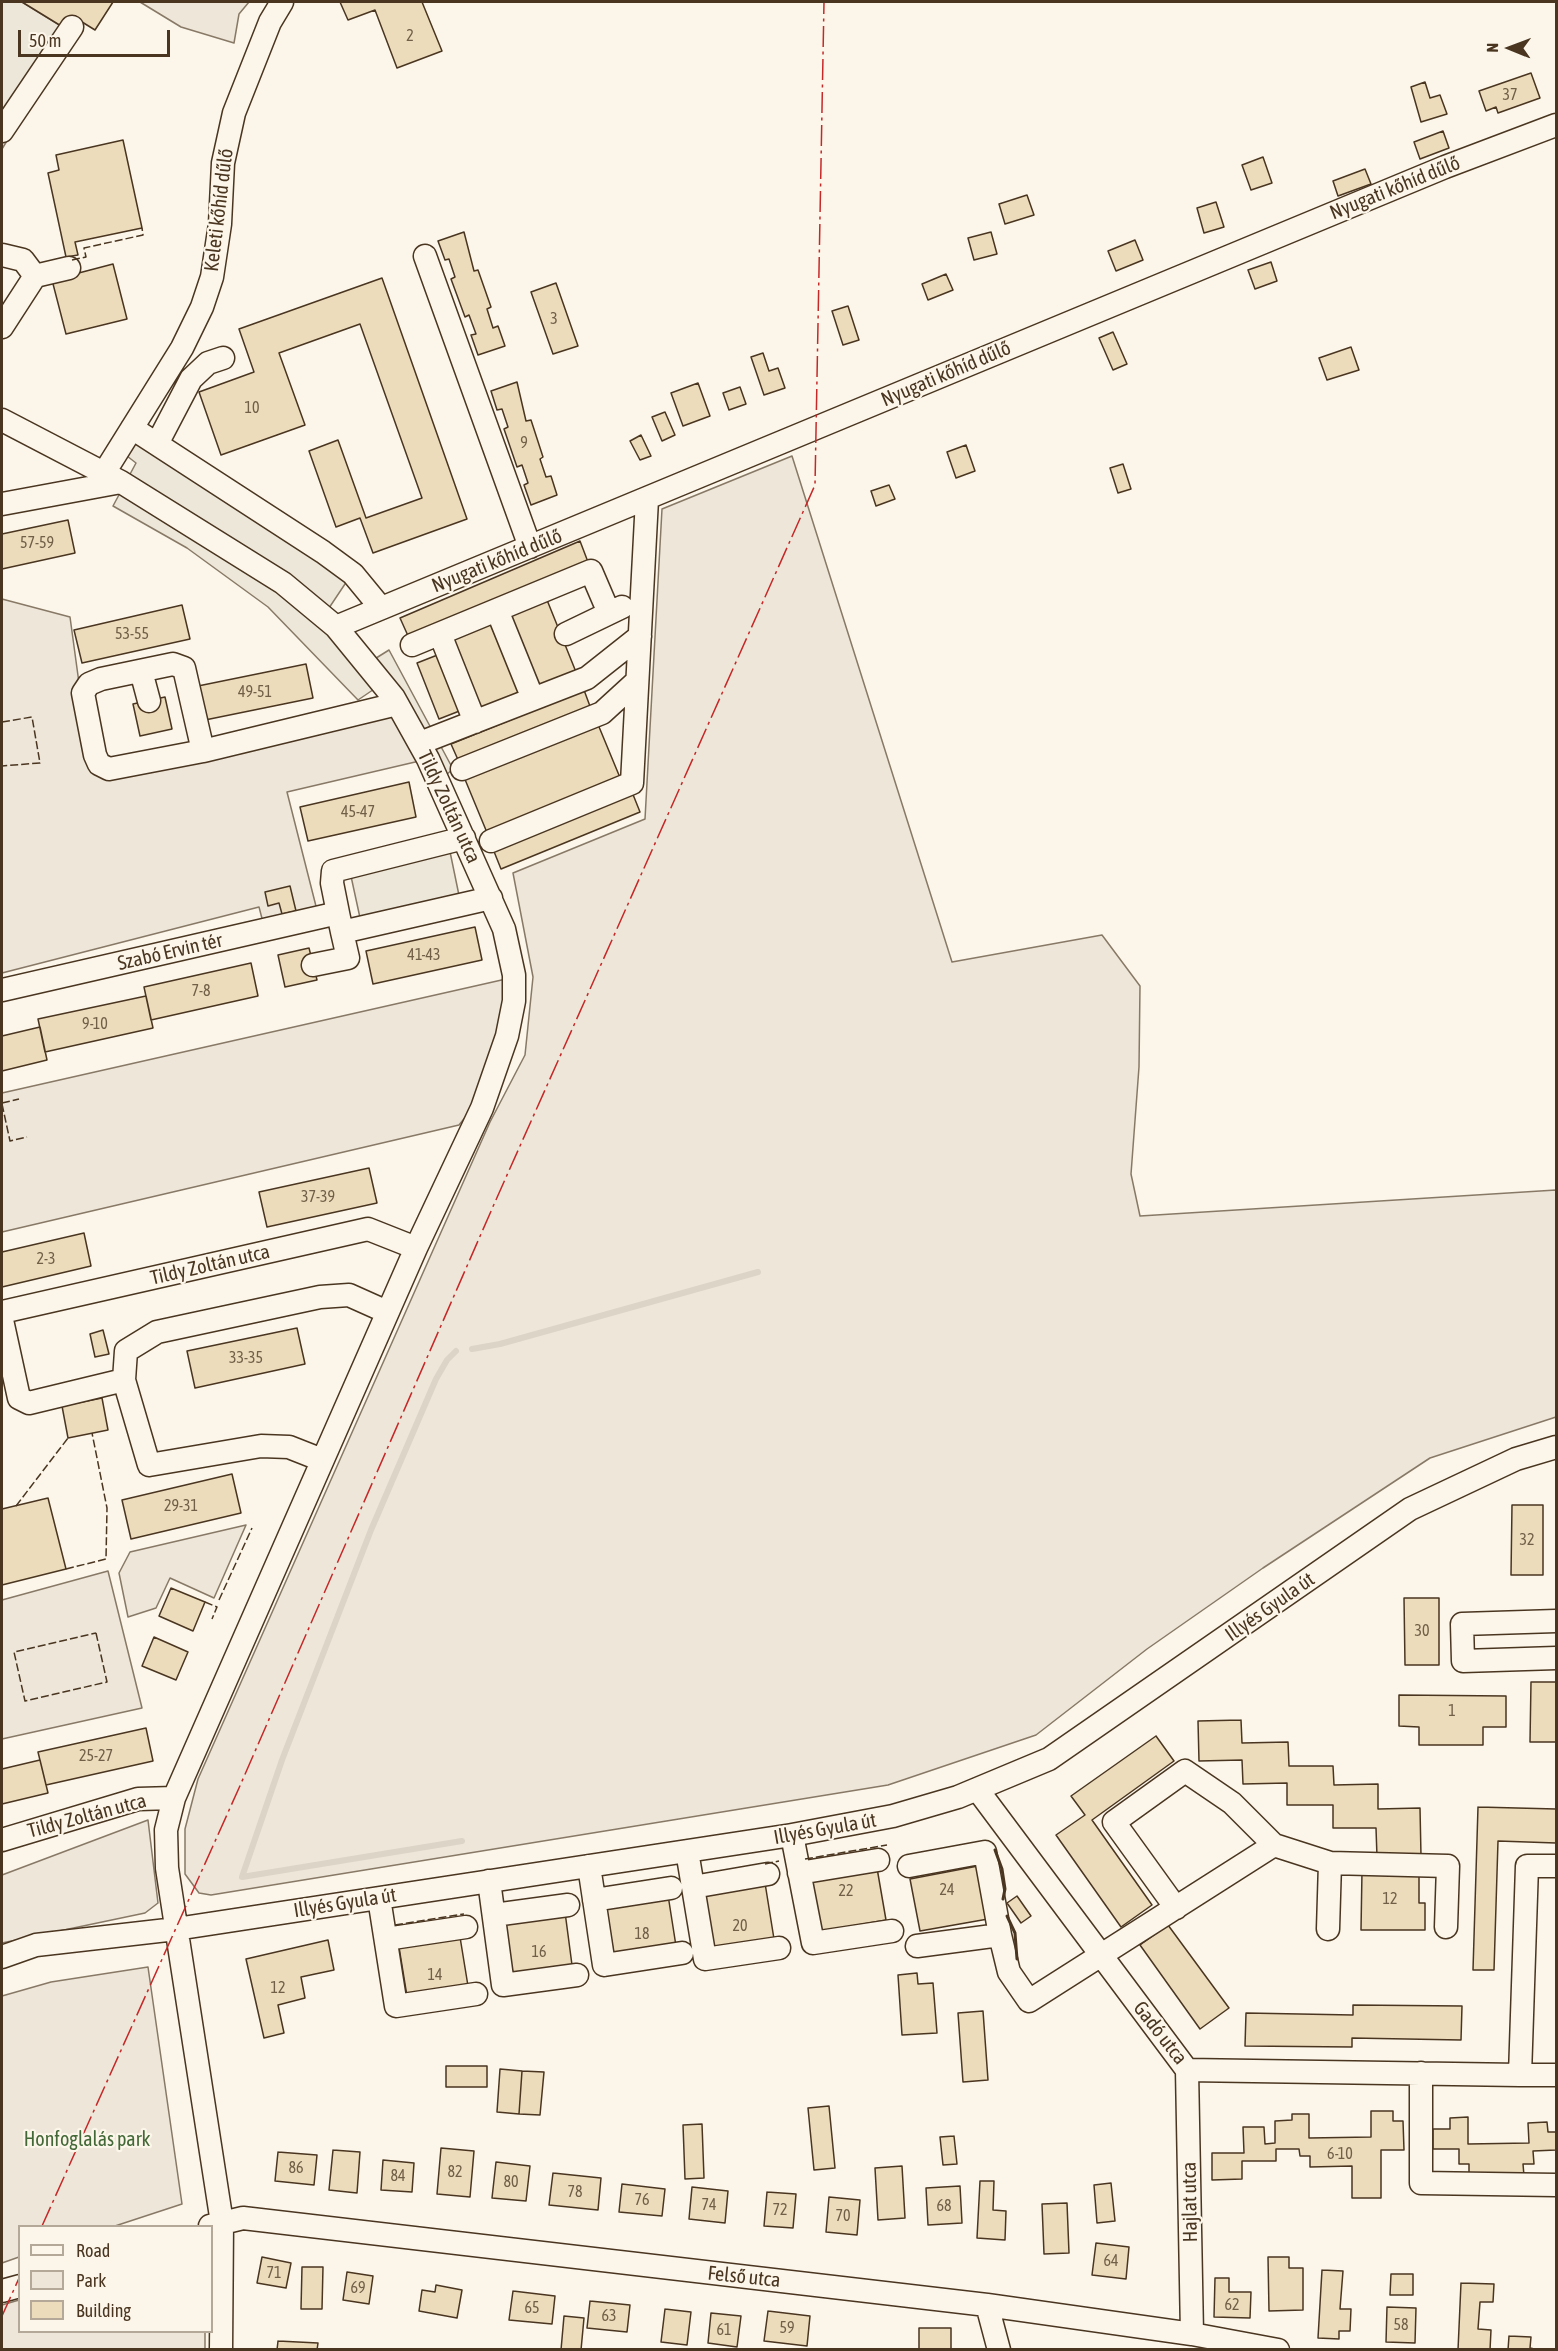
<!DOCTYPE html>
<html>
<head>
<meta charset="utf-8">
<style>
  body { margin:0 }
  #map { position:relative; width:1558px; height:2351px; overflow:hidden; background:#fbf6e9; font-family:"Asap Condensed",sans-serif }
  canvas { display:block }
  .frame { position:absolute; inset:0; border:3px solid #4a3520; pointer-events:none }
  .legend { position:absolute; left:18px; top:2225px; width:195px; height:108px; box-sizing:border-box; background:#fbf6e9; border:2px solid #b4a999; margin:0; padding:8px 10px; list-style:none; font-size:18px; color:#4a3520 }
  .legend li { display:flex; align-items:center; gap:12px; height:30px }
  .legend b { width:30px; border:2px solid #b4a999 }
  .north { position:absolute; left:1480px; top:18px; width:60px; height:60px; -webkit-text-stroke:4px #fbf6e9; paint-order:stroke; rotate:271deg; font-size:16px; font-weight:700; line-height:24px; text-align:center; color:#4a3520 }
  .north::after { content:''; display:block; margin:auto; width:21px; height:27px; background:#4a3520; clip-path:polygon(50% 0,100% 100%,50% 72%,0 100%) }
  .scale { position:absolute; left:18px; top:30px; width:152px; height:27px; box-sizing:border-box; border:3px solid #4a3520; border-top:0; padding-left:8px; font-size:18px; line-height:21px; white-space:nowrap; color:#4a3520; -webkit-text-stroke:4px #fbf6e9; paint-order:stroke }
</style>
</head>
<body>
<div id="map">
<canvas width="1558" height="2351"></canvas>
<div class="frame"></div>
<ul class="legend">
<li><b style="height:8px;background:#fbf6e9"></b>Road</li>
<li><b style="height:16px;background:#ede6d9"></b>Park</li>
<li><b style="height:16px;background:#ecdcbc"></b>Building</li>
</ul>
<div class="north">N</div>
<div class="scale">50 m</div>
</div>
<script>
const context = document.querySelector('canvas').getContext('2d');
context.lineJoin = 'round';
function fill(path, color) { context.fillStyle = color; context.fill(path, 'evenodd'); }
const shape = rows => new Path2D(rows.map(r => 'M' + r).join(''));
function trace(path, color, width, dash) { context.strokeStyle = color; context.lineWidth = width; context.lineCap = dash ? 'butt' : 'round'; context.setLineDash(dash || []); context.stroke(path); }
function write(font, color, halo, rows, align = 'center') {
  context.font = font + ' "Asap Condensed",sans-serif'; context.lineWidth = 4.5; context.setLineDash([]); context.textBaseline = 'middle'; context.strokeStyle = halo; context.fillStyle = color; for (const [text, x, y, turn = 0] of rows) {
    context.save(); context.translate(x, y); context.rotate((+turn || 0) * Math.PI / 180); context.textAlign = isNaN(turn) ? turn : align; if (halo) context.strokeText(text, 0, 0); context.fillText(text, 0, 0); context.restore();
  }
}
const green = shape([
  [140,2,249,2,239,14,234,43,181,27,140,2],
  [792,456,952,962,1102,935,1140,986,1139,1067,1131,1174,1140,1216,1556,1190,1556,1417,1430,1458,1263,1568,1147,1649,1036,1735,888,1785,211,1895,199,1893,185,1874,185,1829,198,1779,490,1122,525,1055,533,977,513,873,645,819,662,509,792,456],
  [2,599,70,617,91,771,397,704,428,759,287,792,319,918,265,930,259,907,2,973,2,599],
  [506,979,511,1001,476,1104,459,1125,2,1232,2,1093,506,979],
  [246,1525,214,1598,170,1578,156,1608,128,1617,119,1573,130,1552,246,1525],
  [108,1571,142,1708,2,1739,2,1600,108,1571],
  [148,1820,158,1903,145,1913,2,1943,2,1875,148,1820],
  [148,1967,182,2204,115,2226,20,2226,19,2257,2,2263,2,1996,51,1982,148,1967],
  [19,2300,20,2332,205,2332,205,2349,2,2349,2,2305,19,2300]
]);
const parking = shape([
  [2,2,22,2,66,29,45,78,2,149,2,2],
  [136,437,349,578,329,608,373,660,389,650,453,769,446,775,389,679,358,700,268,607,187,548,113,506,136,463,127,456,136,437],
  [448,842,461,905,362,927,349,867,448,842]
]);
const stream = shape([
  [472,1349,500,1344,758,1272],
  [456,1351,447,1360,436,1379,371,1530,282,1760,242,1877,462,1841]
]);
const building = shape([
  [22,2,113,2,95,30,74,17,66,29,22,2],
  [340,2,422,2,442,51,397,68,375,10,348,20,340,2],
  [1531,73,1540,98,1498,113,1496,107,1486,111,1479,91,1531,73],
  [1425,82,1430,98,1440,95,1447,114,1421,122,1411,87,1425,82],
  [1443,131,1449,148,1420,159,1414,142,1443,131],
  [123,140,142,228,75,242,78,255,66,257,48,173,59,170,56,155,123,140],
  [1263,157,1272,183,1251,190,1242,165,1263,157],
  [1365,169,1371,184,1338,196,1333,181,1365,169],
  [1027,195,1034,215,1005,224,999,204,1027,195],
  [1216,202,1224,227,1204,233,1197,208,1216,202],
  [464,232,474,271,478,270,491,307,487,309,493,328,498,326,505,346,478,355,471,335,476,334,469,315,465,317,451,279,455,277,449,259,445,260,438,241,464,232],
  [991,232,997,254,974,260,968,238,991,232],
  [1135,240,1143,260,1116,271,1108,251,1135,240],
  [1271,262,1277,281,1255,289,1248,270,1271,262],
  [113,264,127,319,66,334,52,280,113,264],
  [946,274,953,290,928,300,922,284,946,274],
  [382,278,467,519,373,553,360,518,336,527,309,451,338,440,366,518,422,498,360,324,279,353,305,425,221,455,199,392,254,372,239,329,382,278],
  [556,283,578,346,553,354,531,292,556,283],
  [848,306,859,340,843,345,832,311,848,306],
  [1113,332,1127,364,1113,370,1099,338,1113,332],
  [1351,347,1359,370,1327,380,1319,358,1351,347],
  [763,353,769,371,778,368,785,388,764,395,751,357,763,353],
  [517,382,526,421,531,420,543,457,540,459,546,477,551,476,557,495,531,505,524,485,528,483,522,465,517,467,504,429,508,427,502,409,497,410,491,391,517,382],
  [698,383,710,416,683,426,671,393,698,383],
  [740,387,746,404,729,410,723,393,740,387],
  [665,412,675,435,662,441,652,417,665,412],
  [641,435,651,456,640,460,630,441,641,435],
  [966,445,975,471,956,478,947,452,966,445],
  [1123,464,1131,489,1118,493,1110,468,1123,464],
  [889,485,895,499,876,506,871,491,889,485],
  [68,520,75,553,2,569,2,534,68,520],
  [580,541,588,562,409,638,400,618,580,541],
  [547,600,576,672,539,687,510,615,547,600],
  [182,605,190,639,82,663,74,630,182,605],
  [490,623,520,695,482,711,453,638,490,623],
  [440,654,462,710,439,719,417,663,440,654],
  [306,664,313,698,205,720,198,686,306,664],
  [584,690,591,709,459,762,451,744,584,690],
  [165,697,172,729,140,736,133,704,165,697],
  [597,722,621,780,488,835,464,777,597,722],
  [409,782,416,817,308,841,300,807,409,782],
  [632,792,640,812,501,869,493,849,632,792],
  [290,886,296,911,282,914,279,903,268,906,265,892,290,886],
  [475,927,482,960,373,984,366,951,475,927],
  [309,948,317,980,285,987,278,955,309,948],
  [251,963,258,996,151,1020,144,987,251,963],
  [146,996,153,1028,45,1052,38,1019,146,996],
  [40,1027,47,1060,2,1071,2,1036,40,1027],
  [369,1168,377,1203,267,1227,259,1192,369,1168],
  [84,1233,91,1266,2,1287,2,1252,84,1233],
  [297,1328,305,1364,195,1388,187,1351,297,1328],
  [103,1330,109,1354,95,1357,90,1334,103,1330],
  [102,1398,108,1430,68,1438,62,1406,102,1398],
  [232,1474,241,1513,131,1539,122,1500,232,1474],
  [48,1498,66,1569,2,1585,2,1509,48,1498],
  [1512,1505,1543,1505,1543,1575,1511,1575,1512,1505],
  [171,1588,205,1602,193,1631,159,1616,171,1588],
  [1404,1598,1439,1598,1439,1665,1405,1665,1404,1598],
  [154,1637,188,1652,176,1680,142,1666,154,1637],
  [1531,1682,1556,1682,1556,1742,1530,1742,1531,1682],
  [1399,1695,1506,1696,1506,1727,1483,1727,1483,1745,1419,1745,1419,1727,1399,1726,1399,1695],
  [1241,1720,1242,1743,1288,1742,1289,1766,1333,1766,1334,1785,1378,1784,1378,1809,1420,1808,1421,1856,1377,1857,1376,1828,1333,1828,1333,1805,1287,1805,1287,1783,1243,1784,1242,1760,1199,1761,1198,1721,1241,1720],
  [146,1728,153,1761,46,1785,38,1752,146,1728],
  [1156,1736,1174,1761,1092,1820,1152,1905,1121,1927,1056,1835,1085,1815,1071,1796,1156,1736],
  [40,1760,48,1793,2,1804,2,1769,40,1760],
  [1478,1807,1556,1809,1556,1843,1498,1841,1494,1970,1473,1970,1478,1807],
  [978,1866,988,1919,920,1931,910,1879,978,1866],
  [877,1868,886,1920,818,1932,808,1881,877,1868],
  [1362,1871,1419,1872,1419,1903,1425,1903,1425,1930,1361,1930,1362,1871],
  [765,1883,774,1939,711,1949,702,1893,765,1883],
  [668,1895,676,1946,614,1956,606,1905,668,1895],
  [1017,1896,1031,1916,1021,1923,1007,1903,1017,1896],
  [565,1912,572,1965,511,1973,504,1920,565,1912],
  [1168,1925,1229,2008,1200,2029,1140,1945,1168,1925],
  [460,1937,468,1986,407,1996,399,1947,460,1937],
  [328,1940,334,1970,301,1977,305,1998,278,2005,284,2033,264,2038,246,1959,328,1940],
  [917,1973,918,1984,933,1983,937,2033,902,2035,898,1975,917,1973],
  [1353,2005,1462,2006,1461,2040,1352,2038,1352,2047,1245,2046,1246,2013,1353,2015,1353,2005],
  [983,2011,988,2080,963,2082,958,2013,983,2011],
  [446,2066,487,2066,487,2087,446,2087,446,2066],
  [500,2069,522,2071,519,2114,497,2112,500,2069],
  [522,2071,544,2072,540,2115,519,2114,522,2071],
  [829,2106,835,2168,814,2170,808,2108,829,2106],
  [1371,2111,1393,2111,1393,2121,1403,2121,1404,2150,1381,2150,1381,2198,1352,2198,1352,2166,1310,2167,1310,2156,1300,2156,1299,2149,1276,2149,1276,2161,1242,2161,1242,2179,1212,2180,1212,2153,1244,2153,1243,2127,1264,2127,1265,2144,1275,2143,1275,2121,1292,2120,1292,2114,1309,2114,1309,2138,1371,2137,1371,2111],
  [1468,2117,1468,2144,1529,2143,1528,2123,1547,2122,1548,2132,1556,2132,1556,2150,1533,2151,1534,2164,1523,2164,1524,2176,1469,2177,1469,2164,1459,2164,1459,2149,1433,2149,1433,2129,1450,2129,1450,2118,1468,2117],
  [702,2124,704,2178,685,2179,683,2125,702,2124],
  [954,2136,957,2164,943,2165,940,2137,954,2136],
  [441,2148,474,2151,470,2197,437,2194,441,2148],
  [333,2150,360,2152,357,2193,329,2190,333,2150],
  [278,2152,317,2155,314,2185,275,2181,278,2152],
  [383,2160,414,2163,412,2192,381,2190,383,2160],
  [496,2162,530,2166,526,2201,492,2198,496,2162],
  [902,2166,905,2218,878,2220,875,2168,902,2166],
  [553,2173,601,2178,598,2210,549,2205,553,2173],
  [980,2181,994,2181,993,2210,1006,2211,1005,2240,977,2238,980,2181],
  [1111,2183,1115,2221,1097,2223,1094,2185,1111,2183],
  [622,2184,665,2189,662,2216,619,2212,622,2184],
  [960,2186,962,2223,928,2225,926,2188,960,2186],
  [692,2187,728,2191,725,2223,689,2219,692,2187],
  [767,2192,796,2194,793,2228,764,2226,767,2192],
  [829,2197,860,2200,857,2235,826,2232,829,2197],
  [1067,2203,1069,2253,1044,2254,1042,2204,1067,2203],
  [1096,2243,1129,2247,1126,2279,1092,2275,1096,2243],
  [262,2257,291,2263,286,2288,257,2283,262,2257],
  [1268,2257,1289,2257,1289,2268,1303,2268,1303,2310,1269,2311,1268,2257],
  [302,2267,323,2267,322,2309,301,2309,302,2267],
  [1322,2270,1343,2271,1340,2309,1351,2309,1350,2331,1339,2331,1339,2339,1318,2338,1322,2270],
  [347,2272,373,2276,369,2304,343,2300,347,2272],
  [1391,2274,1413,2274,1413,2295,1390,2295,1391,2274],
  [1215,2278,1229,2278,1229,2292,1251,2292,1250,2318,1214,2317,1215,2278],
  [1461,2283,1494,2284,1493,2302,1480,2302,1478,2329,1491,2330,1490,2350,1458,2350,1461,2283],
  [436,2285,462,2290,457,2318,419,2311,422,2290,435,2292,436,2285],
  [513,2291,555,2296,552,2324,509,2320,513,2291],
  [590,2301,630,2305,627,2332,587,2328,590,2301],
  [1387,2307,1416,2308,1415,2343,1386,2342,1387,2307],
  [665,2309,691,2312,687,2345,661,2342,665,2309],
  [768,2311,810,2316,807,2346,764,2341,768,2311],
  [711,2313,741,2316,737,2347,708,2343,711,2313],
  [564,2316,584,2318,581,2350,561,2350,564,2316],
  [919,2328,951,2328,951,2350,919,2350,919,2328],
  [1509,2336,1531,2337,1530,2348,1539,2350,1508,2350,1509,2336],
  [278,2341,318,2343,317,2350,277,2350,278,2341]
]);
const minor = shape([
  [2,131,72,27],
  [2,255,23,260,35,276,2,327],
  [425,256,530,547],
  [35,276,69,268],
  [2,420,121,482,283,583,336,627,394,698,428,759,504,929,514,975,514,1001,507,1036,482,1108,416,1248,174,1798,166,1830,167,1868,222,2223,221,2350],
  [132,428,323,552,353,574,381,608],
  [157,444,191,379,208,363,223,358],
  [104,473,182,348,202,307,212,277,220,224,223,163,234,113,270,22,282,2],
  [2,504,121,482],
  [497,610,533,699],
  [336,627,1445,167,1556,125],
  [440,634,475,722],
  [566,634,622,607],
  [412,645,591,571,609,613],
  [141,671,149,701],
  [420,743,587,678,640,636],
  [203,751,184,668,173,664,101,679,89,684,83,693,95,755,99,764,109,769,203,751,397,704],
  [462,769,602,713,637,681],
  [491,841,632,783,647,499],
  [338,913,332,883,333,871,464,838],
  [313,965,348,958,342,932],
  [2,990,338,913,342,932,491,898],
  [2,1312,368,1229,416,1248],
  [2,1320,19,1398,29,1403,124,1380,149,1465,261,1446,289,1447,322,1460],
  [124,1380,126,1351,157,1332,320,1297,349,1295,387,1312],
  [1556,1621,1462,1624,1463,1661,1556,1658],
  [977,1789,1187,2070,1520,2075],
  [792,1835,813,1943,892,1931],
  [2,1840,138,1799,174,1798],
  [687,1851,705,1959,779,1948],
  [589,1866,604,1965,682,1953],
  [909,1866,985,1852,1000,1935],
  [1556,1866,1527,1866,1520,2075,1556,2075],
  [799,1873,878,1860],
  [489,1881,503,1985,577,1975],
  [693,1887,768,1874],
  [379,1898,396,2006,476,1994],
  [594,1900,671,1888],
  [1176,1908,1114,1822,1185,1771,1232,1803,1274,1845,1330,1863],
  [494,1915,568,1905],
  [1328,1929,1330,1863,1448,1866,1446,1927],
  [386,1939,466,1927],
  [917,1946,1000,1935,1009,1972,1029,2001,1274,1845],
  [2,1957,36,1945,176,1929,792,1835,893,1816,958,1797,1049,1759,1410,1509,1516,1459,1556,1447],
  [1187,2070,1192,2334],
  [1421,2073,1421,2183,1556,2185],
  [210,2226,243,2218,987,2305,1192,2334,1278,2350],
  [2,2291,20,2286],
  [987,2305,999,2350]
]);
const fence = shape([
  [72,260,86,257,84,248,143,235,142,228],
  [2,722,32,717,40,763,2,766],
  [2,1103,19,1099],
  [2,1104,10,1141,27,1137],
  [16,1506,68,1438],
  [66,1569,106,1559,107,1508,92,1433],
  [219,1600,252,1528],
  [205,1602,217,1607,212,1619],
  [96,1633,107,1682,25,1701,14,1652,96,1633],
  [805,1859,887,1845],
  [765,1864,779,1861],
  [395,1925,464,1914]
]);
const wall = shape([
  [995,1850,1002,1869,1005,1889,1003,1899],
  [1007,1916,1015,1933,1017,1959]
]);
const power = shape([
  [42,2226,239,1788,495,1202,815,485,824,2],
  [2,2316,20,2276]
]);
const numberNames = [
  ["2",410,36],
  ["37",1510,95],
  ["3",554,319],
  ["10",252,408],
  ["9",524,443],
  ["57-59",37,543],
  ["53-55",132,634],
  ["49-51",255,692],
  ["45-47",358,812],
  ["41-43",424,955],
  ["7-8",201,991],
  ["9-10",95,1024],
  ["37-39",318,1197],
  ["2-3",46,1259],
  ["33-35",246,1358],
  ["29-31",181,1506],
  ["32",1527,1540],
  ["30",1422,1631],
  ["1",1452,1711],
  ["25-27",96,1756],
  ["24",947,1890],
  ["22",846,1891],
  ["12",1390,1899],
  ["20",740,1926],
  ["18",642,1934],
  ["16",539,1952],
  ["14",435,1975],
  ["12",278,1988],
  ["6-10",1340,2154],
  ["86",296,2168],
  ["82",455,2172],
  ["84",398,2176],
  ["80",511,2182],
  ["78",575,2192],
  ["76",642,2200],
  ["74",709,2205],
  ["68",944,2206],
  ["72",780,2210],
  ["70",843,2216],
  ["64",1111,2261],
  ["71",274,2273],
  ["69",358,2288],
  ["62",1232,2305],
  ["65",532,2308],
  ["63",609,2316],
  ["58",1401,2325],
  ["59",787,2328],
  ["61",724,2330]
];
const streetNames = [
  ["Nyugati kőhíd dűlő",1395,188,-22],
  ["Keleti kőhíd dűlő",219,210,-83],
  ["Nyugati kőhíd dűlő",946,374,-23],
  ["Nyugati kőhíd dűlő",497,561,-22],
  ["Tildy Zoltán utca",449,807,65],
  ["Szabó Ervin tér",170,952,-13],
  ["Tildy Zoltán utca",210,1265,-13],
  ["Illyés Gyula út",1270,1607,-35],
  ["Tildy Zoltán utca",87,1816,-15],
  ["Illyés Gyula út",825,1829,-10],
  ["Illyés Gyula út",345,1903,-9],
  ["Gadó utca",1160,2033,52],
  ["Hajlat utca",1190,2202,-91],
  ["Felső utca",744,2277,6]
];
const parkNames = [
  ["Honfoglalás park",87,2140]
];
fill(green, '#ede6d9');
trace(green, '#887966', 1.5);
fill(parking, '#ede7d9');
trace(parking, '#887966', 1.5);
trace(stream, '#dcd4c6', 6);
fill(building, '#ecdcbc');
trace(building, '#4a3520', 1.5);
trace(minor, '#4a3520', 25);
trace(minor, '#fbf6e9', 22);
trace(fence, '#4a3520', 1.5, [8, 3]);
trace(wall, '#4a3520', 3);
trace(power, '#c62828', 1.5, [21, 4.5, 3, 4.5]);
write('16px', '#725f47', null, numberNames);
write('20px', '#4a3520', '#fbf6e9', streetNames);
write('20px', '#436837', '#fbf6e9', parkNames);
</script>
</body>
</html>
